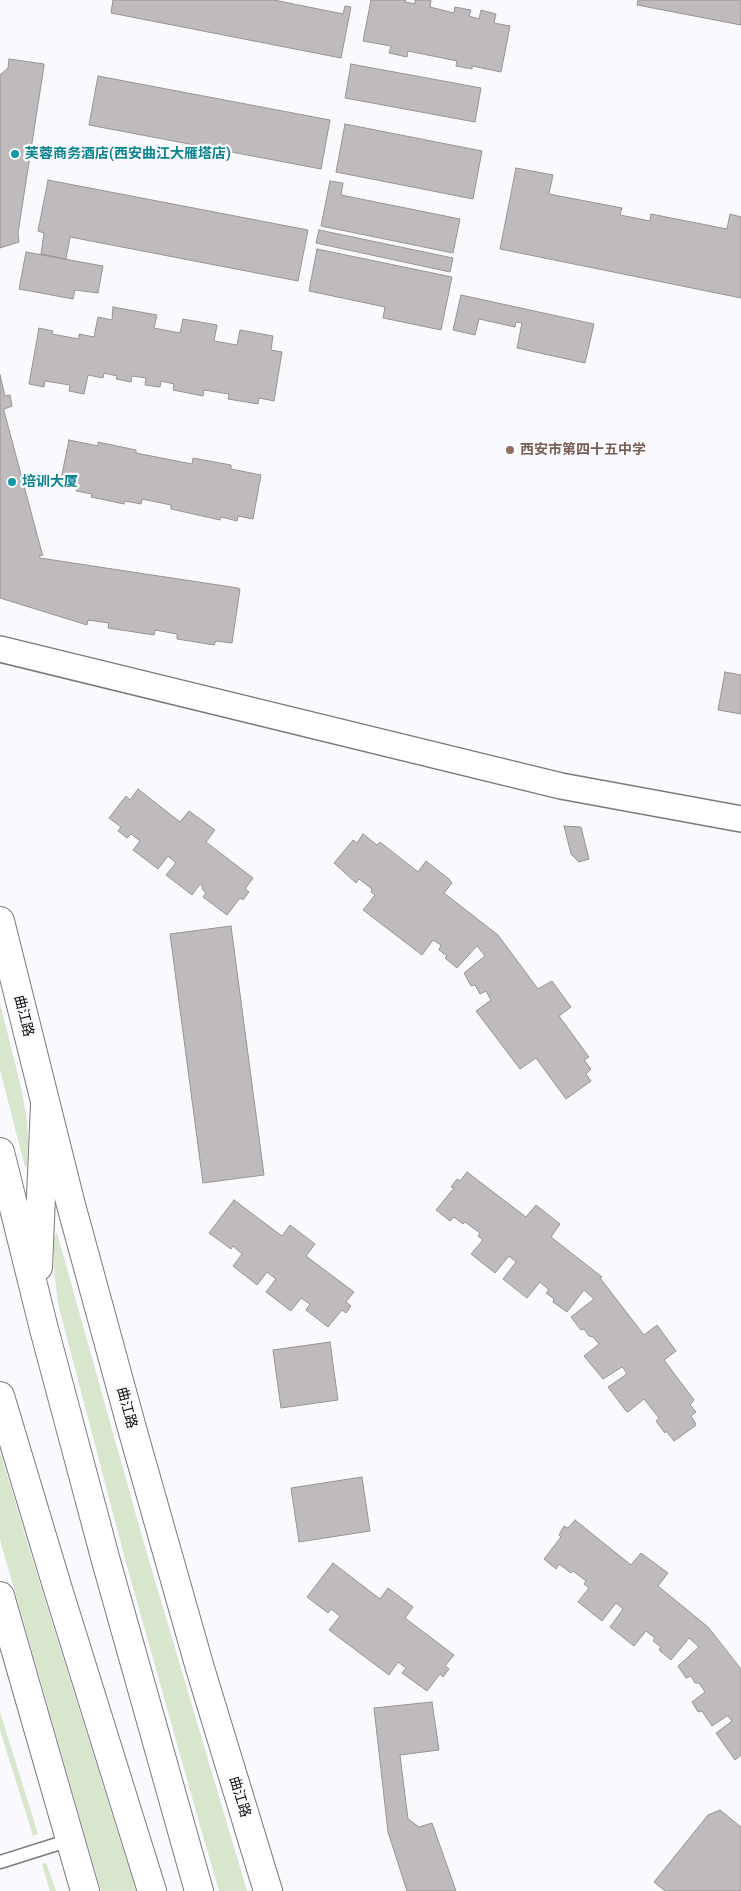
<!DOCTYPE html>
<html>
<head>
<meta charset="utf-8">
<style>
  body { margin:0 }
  canvas { display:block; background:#fafafe }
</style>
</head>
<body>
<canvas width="741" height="1891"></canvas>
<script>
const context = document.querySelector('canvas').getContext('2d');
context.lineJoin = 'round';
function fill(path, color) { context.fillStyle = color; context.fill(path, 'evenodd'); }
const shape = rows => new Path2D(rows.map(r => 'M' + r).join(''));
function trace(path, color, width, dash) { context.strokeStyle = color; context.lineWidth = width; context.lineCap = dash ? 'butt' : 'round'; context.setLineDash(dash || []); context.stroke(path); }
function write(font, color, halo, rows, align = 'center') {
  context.font = font + ' Roboto,"Noto Sans SC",sans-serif'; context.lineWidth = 4.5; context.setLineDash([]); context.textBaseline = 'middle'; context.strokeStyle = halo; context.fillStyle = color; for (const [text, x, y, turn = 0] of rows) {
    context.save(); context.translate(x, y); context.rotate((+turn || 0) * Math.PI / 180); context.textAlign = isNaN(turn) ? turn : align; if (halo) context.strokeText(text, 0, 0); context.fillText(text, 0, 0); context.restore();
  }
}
const green = shape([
  [0,1003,22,1091,27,1121,28,1144,27,1165,25,1167,0,1070],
  [57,1233,143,1540,247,1891,219,1891,201,1829,125,1559,58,1304,54,1267,54,1237],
  [0,1451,42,1591,136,1891,101,1891,0,1540],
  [0,1712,38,1834,33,1836,0,1730],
  [46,1863,56,1891,50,1891,42,1864]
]);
const building = shape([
  [113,0,274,0,343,14,345,6,351,7,341,58,111,13,113,0],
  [371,0,406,0,405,2,415,4,415,0,431,0,430,7,454,13,455,7,471,10,469,16,479,19,481,10,496,14,494,23,510,26,501,72,472,66,472,69,456,66,457,61,408,51,407,57,389,53,391,46,363,41,371,0],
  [638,0,741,0,741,25,637,5,638,0],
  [9,59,44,64,44,66,18,233,19,242,0,248,0,75,8,68,9,59],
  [351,64,481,88,475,122,345,98,351,64],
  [98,76,330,120,321,169,89,125,98,76],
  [345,124,482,151,473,199,336,172,345,124],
  [516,168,553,175,549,194,622,208,620,215,650,221,651,214,727,229,730,214,741,217,741,298,500,249,516,168],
  [48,180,308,230,298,281,70,237,66,259,41,254,44,233,38,231,48,180],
  [330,181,343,183,341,195,460,219,453,253,321,226,330,181],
  [319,230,453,258,450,272,316,243,319,230],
  [317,249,452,277,441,330,383,318,385,307,309,291,317,249],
  [26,252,103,266,98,293,75,290,73,299,19,289,26,252],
  [461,295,594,324,585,363,517,348,522,323,516,322,515,327,479,319,475,335,453,330,461,295],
  [113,307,157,315,154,328,180,333,183,319,217,325,214,341,237,345,240,330,273,336,271,350,282,352,274,401,259,398,258,404,228,399,229,394,204,390,203,396,173,390,174,384,161,381,160,387,145,385,146,378,132,376,131,382,116,379,117,376,104,373,103,378,88,375,84,394,69,391,70,385,45,381,44,387,29,384,39,328,53,331,52,334,79,339,79,334,94,337,98,317,112,320,113,307],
  [0,375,5,396,10,395,12,406,4,409,4,411,42,553,43,555,39,556,40,558,238,588,240,589,232,643,216,641,214,645,177,639,177,634,155,630,154,635,108,628,109,623,88,620,87,625,0,598,0,375],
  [69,440,98,446,98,442,136,450,136,453,192,464,193,458,231,465,231,469,261,475,253,519,238,516,237,521,221,517,220,520,171,509,171,505,142,499,141,504,125,501,124,504,91,497,92,494,76,491,77,487,60,484,69,440],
  [725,672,741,675,741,714,718,710,725,672],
  [138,789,180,822,189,811,215,830,206,842,253,878,245,889,249,892,243,900,240,898,227,915,203,897,206,893,202,889,203,887,200,884,192,895,166,875,176,863,168,856,158,869,133,850,140,841,131,834,127,838,118,831,121,827,109,818,126,796,130,800,138,789],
  [564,826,581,827,589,859,579,862,571,854,564,826],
  [363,834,377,845,380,842,418,872,426,861,449,879,452,883,444,893,498,935,538,989,552,981,571,1007,559,1016,589,1057,584,1060,591,1069,586,1074,591,1081,566,1099,536,1058,520,1069,476,1011,491,1000,486,991,480,994,475,985,471,986,464,973,485,956,477,946,457,968,445,958,447,956,439,950,441,945,433,940,422,955,363,910,375,895,371,892,372,889,359,879,356,883,334,863,353,840,357,843,363,834],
  [231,926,264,1175,203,1183,170,934,231,926],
  [467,1172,526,1217,536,1205,560,1224,551,1237,602,1277,600,1278,644,1335,657,1325,676,1351,664,1360,694,1400,690,1405,696,1412,691,1416,696,1424,695,1426,674,1441,666,1431,665,1433,656,1421,659,1418,644,1399,628,1412,626,1411,608,1387,627,1374,624,1369,622,1367,603,1379,584,1356,599,1344,593,1337,589,1336,584,1329,581,1330,571,1317,594,1299,584,1290,567,1312,553,1302,554,1299,546,1293,549,1290,540,1282,527,1298,503,1279,516,1262,509,1256,495,1273,471,1254,483,1240,478,1236,480,1233,465,1222,463,1224,454,1217,450,1221,436,1210,454,1188,451,1187,457,1179,460,1181,467,1172],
  [234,1200,282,1236,290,1225,315,1244,306,1256,354,1292,346,1302,351,1306,346,1313,342,1310,328,1327,306,1310,310,1304,301,1298,291,1311,266,1292,276,1279,267,1272,257,1285,233,1266,242,1254,233,1246,231,1249,209,1233,234,1200],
  [330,1342,338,1400,281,1408,273,1350,330,1342],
  [362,1477,370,1531,299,1542,291,1488,362,1477],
  [575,1520,631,1565,641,1553,668,1573,658,1586,708,1627,741,1669,741,1755,735,1760,716,1733,732,1721,728,1716,727,1716,712,1726,702,1711,698,1712,692,1702,705,1692,699,1683,695,1683,691,1676,686,1678,678,1666,699,1647,689,1638,671,1660,659,1650,661,1647,653,1641,655,1638,646,1631,634,1646,610,1627,623,1609,616,1603,602,1621,578,1602,589,1588,584,1584,586,1581,573,1571,571,1573,559,1564,556,1569,544,1559,561,1537,559,1535,564,1526,568,1528,575,1520],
  [333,1563,380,1599,388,1588,413,1607,405,1618,454,1655,445,1666,449,1669,443,1677,440,1674,427,1691,402,1673,406,1668,398,1662,389,1675,329,1630,340,1616,331,1609,328,1613,307,1597,333,1563],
  [432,1702,439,1750,400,1755,408,1819,419,1827,432,1823,456,1891,407,1891,388,1832,374,1708,432,1702],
  [720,1810,741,1827,741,1891,665,1891,654,1882,708,1815,720,1810]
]);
const lane = shape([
  [0,1862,70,1840]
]);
const street = shape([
  [0,649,561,786,741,819]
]);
const secondary = shape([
  [0,921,71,1205,133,1432,200,1668,268,1891],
  [0,1596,85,1891]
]);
const highway = shape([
  [0,1152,44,1329,106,1561,199,1891],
  [38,1267,45,1104],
  [0,1396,57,1586,152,1891]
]);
const markers = [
  [15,154,5,"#0f9aa8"],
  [510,450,5,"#8d6e63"],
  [12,482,5,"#0f9aa8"]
];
const cultureNames = [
  ["芙蓉商务酒店(西安曲江大雁塔店)",25,154],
  ["培训大厦",22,482]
];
const educationNames = [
  ["西安市第四十五中学",520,450]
];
const streetNames = [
  ["曲江路",23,1016,76],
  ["曲江路",126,1408,75],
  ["曲江路",239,1797,73]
];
fill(green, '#d7e6cd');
fill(building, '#bfbabb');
trace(building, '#989495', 1);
trace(lane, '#7a7a7d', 15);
trace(street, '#7a7a7d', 28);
trace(secondary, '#7a7a7d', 30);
trace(highway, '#7a7a7d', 30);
trace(lane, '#fff', 12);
trace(street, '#fff', 25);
trace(secondary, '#fff', 28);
trace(highway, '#fff', 28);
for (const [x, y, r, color] of markers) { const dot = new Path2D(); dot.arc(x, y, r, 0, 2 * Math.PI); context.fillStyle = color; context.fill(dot); trace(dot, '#fafafe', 2); }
write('bold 14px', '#0d838f', '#fafafe', cultureNames, 'left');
write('bold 14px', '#785e54', '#fafafe', educationNames, 'left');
write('14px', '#0f0f11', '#fafafe', streetNames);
</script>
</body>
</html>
